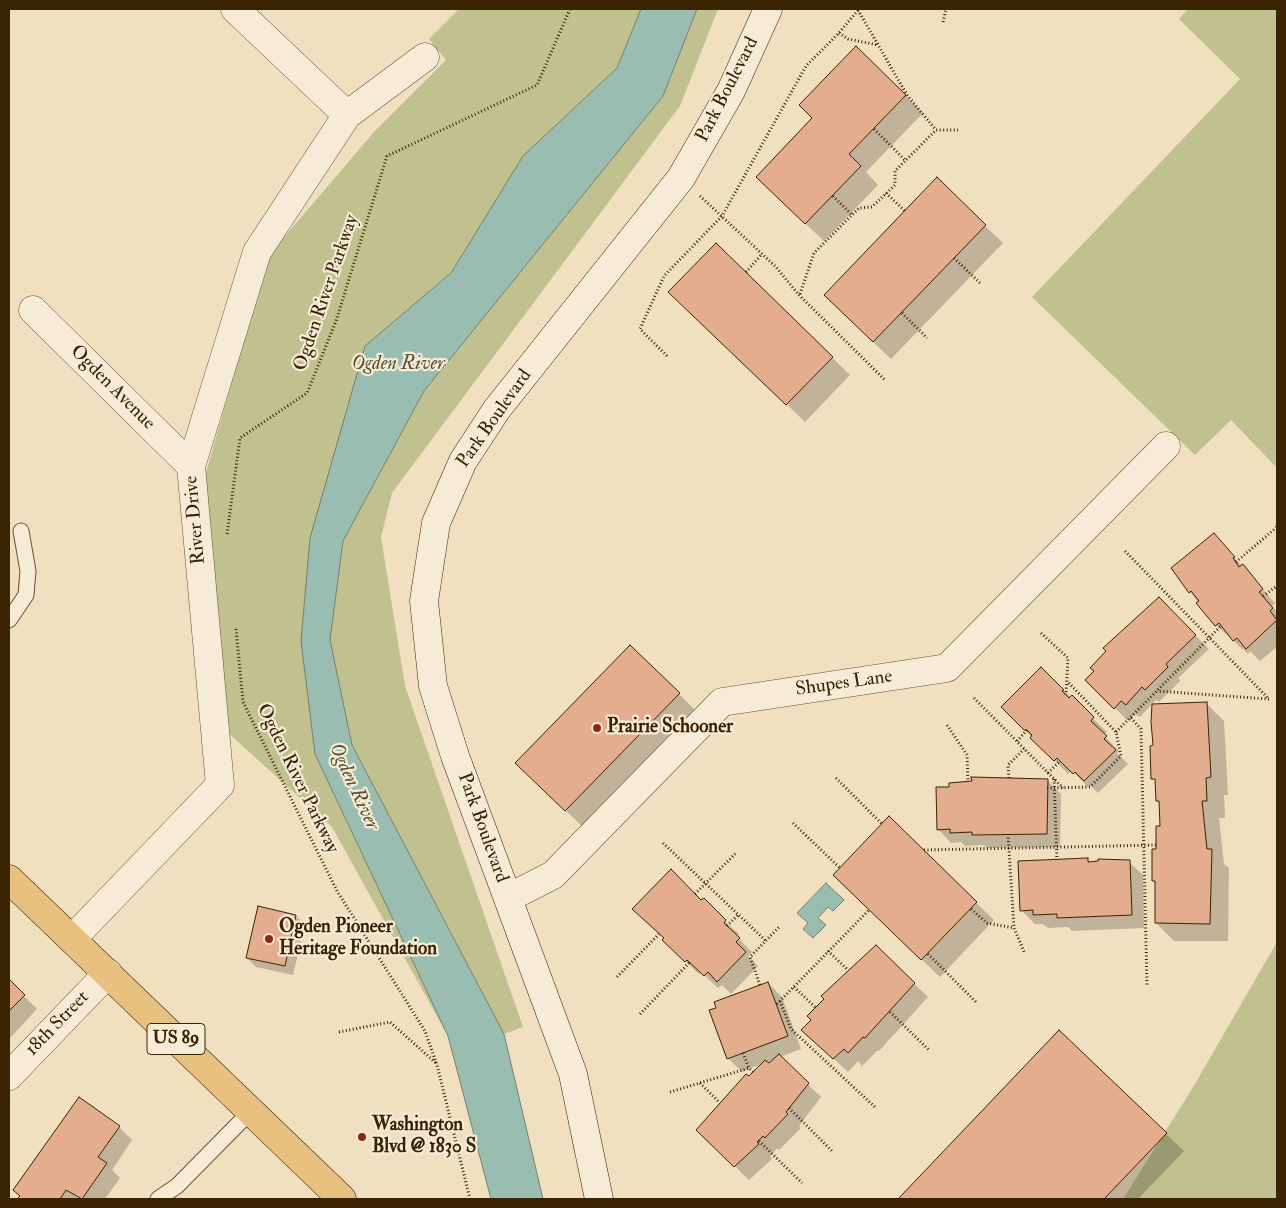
<!DOCTYPE html>
<html>
<head>
<meta charset="utf-8">
<style>
  body { margin:0 }
  #map { position:relative; width:1286px; height:1208px; overflow:hidden; background:#f0e0c0; font-family:"IM FELL Double Pica",serif }
  canvas { display:block }
  .frame { position:absolute; inset:0; border:10px solid #3a2300; pointer-events:none }
</style>
</head>
<body>
<div id="map">
<canvas width="1286" height="1208"></canvas>
<div class="frame"></div>
</div>
<script>
const context = document.querySelector('canvas').getContext('2d');
context.lineJoin = 'round';
function fill(path, color) { context.fillStyle = color; context.fill(path, 'evenodd'); }
const shape = rows => new Path2D(rows.map(r => 'M' + r).join(''));
function trace(path, color, width, dash) { context.strokeStyle = color; context.lineWidth = width; context.lineCap = dash ? 'butt' : 'round'; context.setLineDash(dash || []); context.stroke(path); }
function write(font, color, halo, rows, align = 'center') {
  context.font = font + ' "IM FELL Double Pica",serif'; context.lineWidth = 4.5; context.setLineDash([]); context.textBaseline = 'middle'; context.strokeStyle = halo; context.fillStyle = color; for (const [text, x, y, turn = 0] of rows) {
    context.save(); context.translate(x, y); context.rotate((+turn || 0) * Math.PI / 180); context.textAlign = isNaN(turn) ? turn : align; if (halo) context.strokeText(text, 0, 0); context.fillText(text, 0, 0); context.restore();
  }
}
const green = shape([
  [459,9,641,9,617,68,523,156,451,273,365,346,315,754,448,1036,332,827,226,731,205,476,268,256,374,132,446,60,429,39],
  [697,9,718,9,680,106,392,493,381,537,405,686,523,1027,504,1034,352,745,330,640,343,541,424,391,663,96],
  [1188,9,1277,9,1277,468,1231,420,1195,455,1032,297,1240,79,1179,19],
  [1277,942,1277,1199,1123,1199,1192,1089]
]);
const water = shape([
  [641,9,697,9,663,96,424,391,343,541,330,640,352,745,504,1034,543,1199,491,1199,448,1036,315,754,301,641,310,538,365,346,451,273,523,156,617,68,641,9],
  [826,883,844,900,833,911,828,907,818,918,826,925,813,938,803,929,808,923,797,913,826,883]
]);
const shadow = shape([
  [905,95,923,113,866,172,878,185,824,241,775,195,814,119],
  [985,226,1003,243,891,359,843,313],
  [716,245,850,375,805,422,688,309],
  [1214,535,1275,603,1272,606,1277,612,1277,647,1260,661,1250,651,1248,654,1216,625,1172,569],
  [1159,599,1209,649,1178,678,1180,681,1159,702,1156,700,1140,717,1135,714,1128,721,1087,680],
  [1041,669,1107,732,1104,736,1119,751,1117,753,1128,764,1098,793,1090,785,1088,787,1071,770,1068,774,1002,707],
  [679,694,696,711,584,828,535,781],
  [1206,703,1224,721,1228,795,1224,795,1225,818,1219,818,1224,864,1229,868,1228,941,1174,941,1156,923,1157,884,1154,881,1161,827,1161,804,1157,801,1156,782,1152,778,1155,746],
  [1047,780,1061,794,1060,847,987,848,984,845,965,846,961,842,951,843,938,829],
  [889,818,994,920,940,977,852,893],
  [1088,860,1091,863,1129,862,1143,875,1144,928,1072,931,1068,927,1048,928,1043,924,1035,924,1021,910],
  [701,901,739,934,737,937,752,952,748,956,758,966,731,994,722,985,718,988,701,972,699,974,677,953],
  [296,916,305,925,293,975,256,967,247,958],
  [876,947,928,997,879,1051,878,1050,862,1066,858,1061,848,1072,817,1043,813,1020,825,999],
  [9,981,37,1009,9,1039],
  [768,983,782,997,801,1049,780,1057,821,1097,799,1126,801,1128,779,1150,777,1148,770,1157,772,1159,749,1180,698,1130,763,1063,742,1072,728,1058],
  [775,1059,769,1065,766,1063],
  [1059,1032,1184,1151,1138,1199,900,1199],
  [119,1127,132,1140,112,1170,120,1178,105,1199,19,1199,21,1197,14,1190]
]);
const building = shape([
  [856,46,906,95,849,154,861,166,805,224,756,177,812,118,799,105,856,46],
  [937,177,986,225,873,342,824,295,937,177],
  [716,243,833,357,786,405,668,292,716,243],
  [1214,533,1235,557,1233,558,1239,567,1243,564,1263,589,1259,592,1273,608,1270,611,1277,620,1246,649,1237,638,1233,641,1219,623,1215,626,1196,603,1199,601,1191,591,1189,593,1171,568,1214,533],
  [1159,597,1196,635,1166,664,1168,667,1145,690,1142,687,1126,705,1121,701,1114,709,1085,680,1094,671,1090,668,1106,651,1103,648,1159,597],
  [630,645,680,693,565,811,515,763,630,645],
  [1041,667,1064,690,1062,691,1069,698,1072,695,1094,717,1091,721,1107,736,1104,739,1116,750,1084,781,1075,772,1073,774,1057,758,1054,761,1030,738,1032,735,1027,730,1024,730,1001,707,1041,667],
  [1207,702,1211,777,1206,778,1207,801,1202,801,1207,849,1212,849,1210,924,1155,923,1155,881,1152,881,1152,849,1156,849,1156,826,1160,826,1159,801,1156,801,1155,779,1151,779,1150,746,1153,745,1151,722,1152,704,1207,702],
  [971,777,1048,779,1047,834,972,835,972,832,950,833,950,829,937,830,936,787,949,787,949,783,972,781,971,777],
  [889,816,977,902,921,960,833,875,889,816],
  [1088,858,1088,862,1098,861,1098,859,1130,860,1132,915,1057,918,1057,914,1033,915,1033,910,1020,911,1018,861,1088,858],
  [671,869,701,900,704,898,726,920,724,923,740,938,736,942,746,952,717,982,708,972,704,976,687,960,685,962,662,940,664,938,632,909,671,869],
  [258,906,296,915,285,966,246,958,258,906],
  [876,945,915,983,865,1038,863,1037,848,1053,844,1049,833,1059,801,1030,811,1020,807,1016,824,999,821,996,876,945],
  [9,979,25,995,9,1011,9,979],
  [768,982,788,1036,727,1059,709,1010,716,1008,714,1002,768,982],
  [1059,1030,1167,1133,1104,1199,898,1199,1059,1030],
  [779,1054,809,1083,786,1112,788,1114,765,1138,763,1136,757,1142,759,1144,734,1167,696,1130,746,1074,749,1076,765,1060,769,1063,779,1054],
  [79,1097,120,1126,98,1157,107,1163,82,1199,66,1190,60,1199,17,1199,20,1196,13,1190,79,1097]
]);
const path = shape([
  [858,10,907,95,936,130],
  [943,22,946,9],
  [839,33,848,39,878,45],
  [874,129,906,161],
  [886,193,905,211],
  [700,196,776,267,799,295,886,381],
  [833,196,852,215],
  [954,258,980,283],
  [746,272,762,254],
  [800,294,814,253,859,208,872,207,895,185,895,171,936,130,958,130],
  [902,313,927,338],
  [667,356,640,329,664,276,722,216,806,66,839,33,859,9],
  [227,534,240,438,307,393,336,321,387,156,537,85,570,9],
  [1125,551,1269,699,1157,691],
  [1236,562,1277,527],
  [1263,596,1277,586],
  [236,629,243,702,337,891,425,1031,437,1065,470,1199],
  [1041,633,1068,658,1066,695],
  [974,698,1063,788],
  [1131,718,1141,729,1147,985],
  [947,725,967,755,968,781],
  [1116,732,1221,626],
  [1017,741,1027,730],
  [1048,773,1060,761],
  [836,778,882,824],
  [1009,778,1008,765,1024,749],
  [1054,779,1057,860],
  [1047,788,1090,787,1121,756,1116,732,1067,681],
  [793,823,840,868],
  [1008,834,1014,928,1025,954],
  [663,843,766,941],
  [924,850,1156,845],
  [695,894,736,853],
  [971,909,987,923,1014,928],
  [727,926,738,915],
  [828,951,848,970],
  [928,954,977,1003],
  [617,977,659,934],
  [760,985,750,957,780,926],
  [794,987,816,1008],
  [780,1001,791,1029,876,1108],
  [777,1004,869,910],
  [890,1012,930,1051],
  [640,1014,690,962],
  [339,1032,390,1022,437,1064],
  [743,1053,749,1068,753,1072],
  [700,1083,720,1103],
  [670,1092,749,1068],
  [789,1108,833,1152],
  [759,1141,802,1183]
]);
const lane = shape([
  [9,620,26,595,28,571,21,531],
  [158,1199,177,1186,251,1111]
]);
const street = shape([
  [235,9,347,115],
  [33,310,191,466],
  [508,898,553,875,722,702,947,668,1166,446],
  [72,939,220,785,191,466,257,252,347,115,425,57],
  [9,1076,108,973]
]);
const secondary = shape([
  [599,1199,573,1074,455,756,433,686,424,601,436,523,463,461,497,409,681,178,731,91,768,9]
]);
const primary = shape([
  [9,879,342,1199]
]);
const markers = [
  [597,728,5,"#8f2418"],
  [269,939,5,"#8f2418"],
  [362,1137,5,"#8f2418"]
];
const shields = [
  [176,1039,58]
];
const shieldNames = [
  ["US 89",176,1039]
];
const streetNames = [
  ["Park Boulevard",728,90,-63],
  ["Ogden River Parkway",327,293,-71],
  ["Ogden Avenue",112,388,45],
  ["Park Boulevard",495,419,-55],
  ["River Drive",196,520,-95],
  ["Shupes Lane",844,684,-8],
  ["Ogden River Parkway",297,779,64],
  ["Park Boulevard",482,828,70],
  ["18th Street",58,1024,-46]
];
const poiNames = [
  ["Prairie Schooner",607,728],
  ["Ogden Pioneer",279,928],
  ["Heritage Foundation",279,950],
  ["Washington",372,1126],
  ["Blvd @ 1830 S",372,1148]
];
const waterNames = [
  ["Ogden River",398,365],
  ["Ogden River",353,787,65]
];
fill(green, '#c0c18e');
fill(water, '#9abdb2');
trace(water, '#747f6b', 1);
fill(shadow, '#0003');
fill(building, '#e3ad8e');
trace(building, '#3a2300', 1);
trace(lane, '#685230', 17);
trace(street, '#685230', 29);
trace(secondary, '#3a2300', 29);
trace(primary, '#3a2300', 29);
trace(path, '#3a2300', 3, [1, 2.5]);
trace(lane, '#f5ebd6', 15);
trace(street, '#f5ebd6', 28);
trace(secondary, '#f5ebd6', 28);
trace(primary, '#e8c080', 28);
for (const [x, y, r, color] of markers) { const dot = new Path2D(); dot.arc(x, y, r, 0, 2 * Math.PI); context.fillStyle = color; context.fill(dot); trace(dot, '#f5ebd6', 2); }
for (const [x, y, w] of shields) { const box = new Path2D(); box.roundRect(x - w / 2, y - 15.5, w, 31, 4); context.fillStyle = '#f5ebd6'; context.fill(box); trace(box, '#3a2300', 1); }
write('bold 18px', '#3a2300', null, shieldNames);
write('19px', '#3a2300', '#f5ebd6', streetNames);
write('bold 19px', '#3a2300', '#f5ebd6', poiNames, 'left');
write('italic 20px', '#575135', '#f5ebd6', waterNames);
</script>
</body>
</html>
